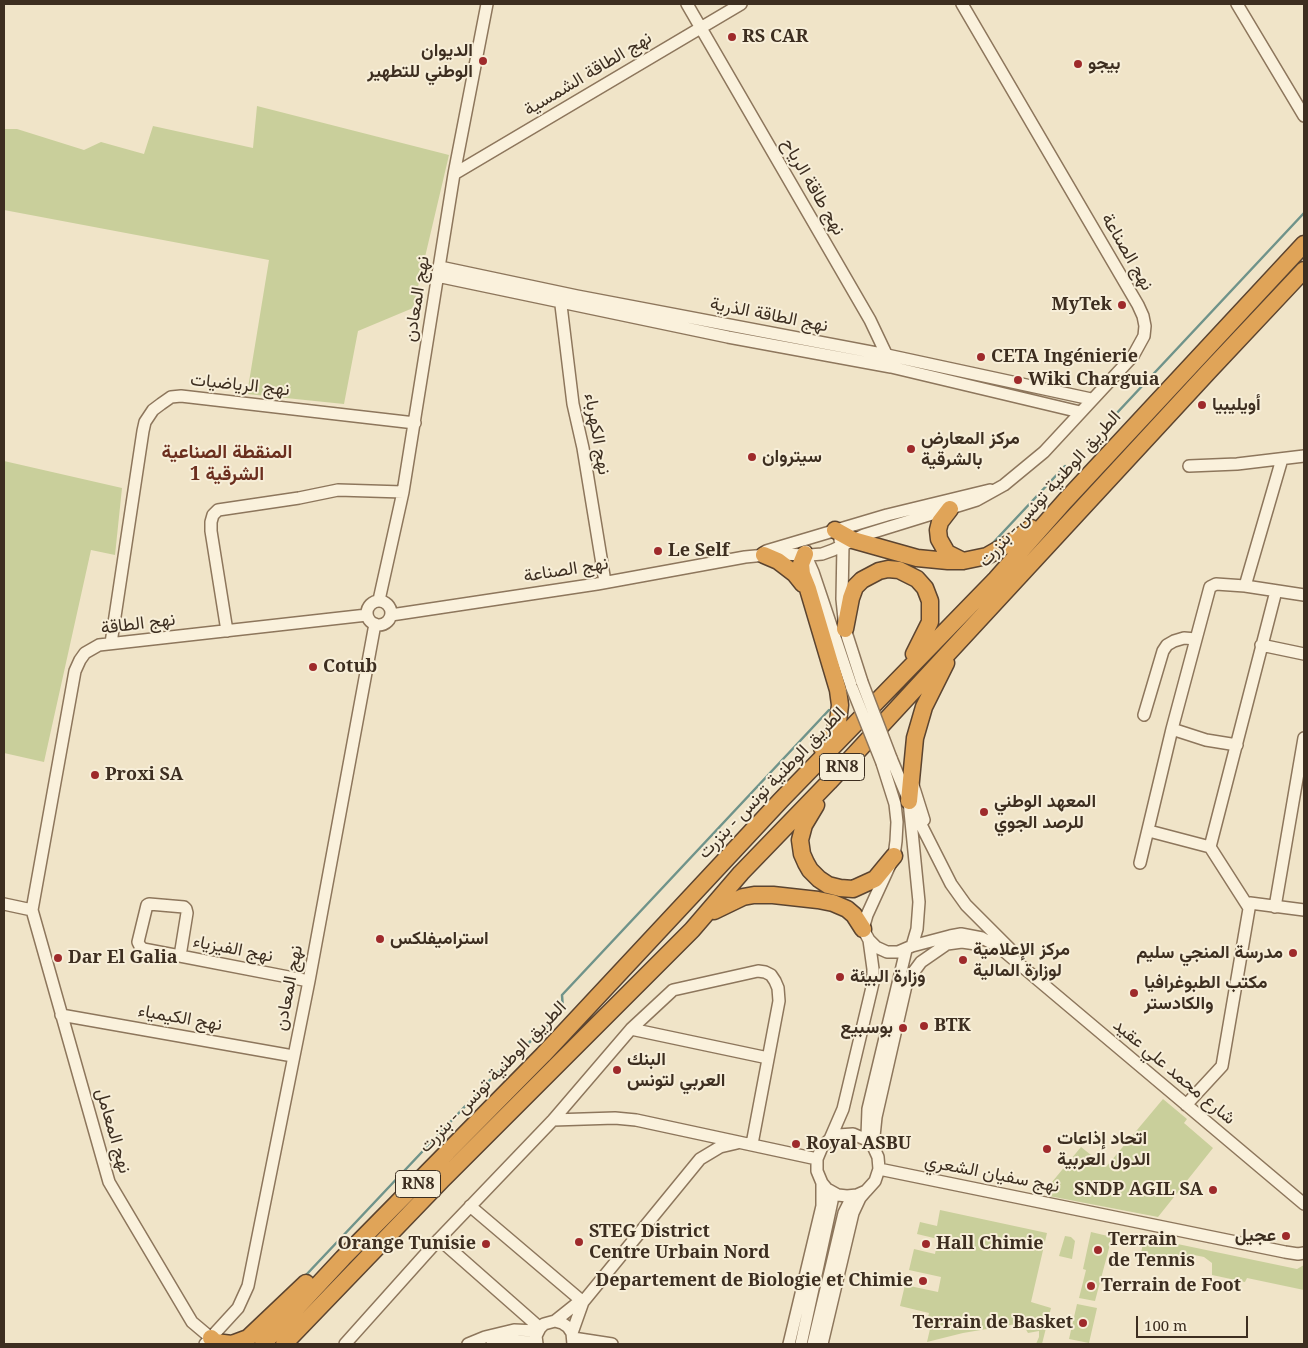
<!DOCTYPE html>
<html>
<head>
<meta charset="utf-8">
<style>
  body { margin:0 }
  #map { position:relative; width:1308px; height:1348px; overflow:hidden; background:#f0e4c8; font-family:"Noto Serif",serif }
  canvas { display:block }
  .frame { position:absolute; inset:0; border:5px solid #3d2e20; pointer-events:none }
  .scale { position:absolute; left:1136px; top:1316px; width:112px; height:22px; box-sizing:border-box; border:2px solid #3d2e20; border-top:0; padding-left:6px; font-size:15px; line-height:18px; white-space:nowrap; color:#3d2e20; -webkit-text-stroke:4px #f7eed8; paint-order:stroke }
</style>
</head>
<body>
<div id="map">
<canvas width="1308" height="1348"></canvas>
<div class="frame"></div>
<div class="scale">100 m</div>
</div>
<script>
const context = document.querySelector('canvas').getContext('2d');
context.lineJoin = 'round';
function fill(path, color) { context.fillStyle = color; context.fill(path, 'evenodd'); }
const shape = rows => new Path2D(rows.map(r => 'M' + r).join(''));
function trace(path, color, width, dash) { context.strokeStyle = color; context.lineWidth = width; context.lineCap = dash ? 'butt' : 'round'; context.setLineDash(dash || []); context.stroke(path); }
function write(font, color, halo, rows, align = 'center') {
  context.font = font + ' "Noto Serif",Vazirmatn,serif'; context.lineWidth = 4; context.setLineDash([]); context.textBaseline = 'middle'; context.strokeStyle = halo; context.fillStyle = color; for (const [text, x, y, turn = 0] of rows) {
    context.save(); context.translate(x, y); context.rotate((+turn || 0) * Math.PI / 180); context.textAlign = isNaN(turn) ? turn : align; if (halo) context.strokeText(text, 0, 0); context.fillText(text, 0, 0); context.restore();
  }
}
const green = shape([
  [257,106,449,155,413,308,358,331,344,404,247,394,269,260,4,210,4,129,17,129,84,150,101,142,144,154,153,126,253,148],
  [4,461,122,488,115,555,91,550,44,762,4,753],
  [1163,1099,1187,1119,1184,1123,1213,1148,1158,1217,1049,1196,1052,1182,1081,1147,1106,1167],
  [940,1210,1047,1233,1031,1302,1051,1308,1042,1344,1036,1344,1039,1337,1039,1331,1028,1333,1022,1323,963,1333,927,1342,930,1329,926,1327,929,1313,900,1306,905,1285,938,1292,941,1277,909,1270,914,1249,935,1254,938,1239,917,1234,920,1222,937,1226],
  [1091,1232,1112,1237,1095,1301,1079,1298,1086,1270,1083,1269],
  [1065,1236,1071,1237,1075,1241,1072,1259,1059,1256],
  [1144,1237,1297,1269,1304,1265,1304,1290,1247,1278,1245,1282,1212,1275,1212,1263,1204,1257,1194,1255,1184,1257,1179,1267,1140,1259],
  [1077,1304,1097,1308,1089,1343,1069,1339]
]);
const stream = shape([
  [1115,415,1304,213],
  [991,545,1065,466],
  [306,1275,487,1083,563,1010,562,995,829,710]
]);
const minor = shape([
  [687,4,870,320,889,360],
  [1237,4,1304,116],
  [454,174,741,4],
  [440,267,577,296,887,355,1091,399],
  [437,276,728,337,891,367,1080,412],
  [560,297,573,404,583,448,605,582],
  [1189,466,1237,464,1304,456],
  [840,540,843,545,842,599,845,629,862,682],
  [766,551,887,515,990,490],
  [806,551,805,554,813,572,852,688],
  [1245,586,1282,459],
  [379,600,403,492,454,174,487,4],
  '367 613a12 12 0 1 1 24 0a12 12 0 1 1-24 0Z',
  [391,615,597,584,745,557,776,554,810,555,822,554,833,550,864,535,977,500,1004,485,1044,452,1133,356,1144,336,1145,326,1143,316,1138,305,962,4],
  [227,631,211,531,211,522,213,515,218,510,299,498,338,490,403,492],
  [111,643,143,431,145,422,153,410,161,404,171,397,181,396,415,423],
  [1261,645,1304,654],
  [1144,715,1163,651,1167,645,1174,641,1184,638,1196,639],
  [1172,729,1206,740,1237,745],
  [891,758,909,801,951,884,966,905,1010,949],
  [882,763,895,804,897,822,896,841,894,856,867,915,863,929,869,940,876,947,887,952,898,952,912,946,917,929,919,902,909,801],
  [913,785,924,820],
  [1149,831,1210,847,1249,908],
  [1210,847,1276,591],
  [1140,863,1172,729,1210,587,1216,584,1245,586,1304,595],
  [4,904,32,910],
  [1275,907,1304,738],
  [912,946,950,936,961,934,982,938,999,947,1304,1204],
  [180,956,187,913,186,909,184,907,149,904,147,905,138,942,140,946,143,949,180,956,309,981],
  [61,1015,293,1056],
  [631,1029,768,1058],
  [1186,1105,1222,1066,1250,903,1304,910],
  [553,1120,615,1118,636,1120,817,1159],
  [867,1136,868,1109,906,950],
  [830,1139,843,1109,873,983,873,969,869,940],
  [873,1146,876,1117,907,981,921,962,947,944,962,942,976,944],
  [879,1169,1285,1252,1298,1254,1304,1253],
  [470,1206,583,1302],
  [439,1239,540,1328],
  [555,1321,575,1305,583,1302],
  [572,1333,583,1302,700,1159,720,1147,737,1143],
  [211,1338,192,1322,109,1182,32,910,75,671,80,660,85,653,99,645,367,615],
  [573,1338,612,1344],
  [205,1344,238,1308,248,1286,309,981,375,624],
  [345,1344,439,1239,553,1120,631,1029,673,990,758,971,765,972,771,975,775,981,778,988,779,1001,752,1144],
  [468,1344,485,1337,514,1330,538,1331],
  [492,1344,510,1341,536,1342],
  [537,1344,536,1336,540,1328,544,1324,555,1321,562,1323,568,1327,572,1333,573,1344],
  [789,1344,822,1206,822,1183],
  [801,1344,832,1201,831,1194,822,1183,817,1171,817,1159,822,1147,830,1139,838,1135,853,1134,867,1140,873,1146,878,1157,879,1169,875,1181,866,1191,857,1195,847,1196,838,1195,829,1190],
  [813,1344,844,1213,850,1201,857,1195],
  [822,1344,853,1213,860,1198,866,1191]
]);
const highway = shape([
  [950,509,940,522,938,530,939,539,947,553,963,561],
  [835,530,853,540,917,558,948,561,963,561,987,556,1015,540,1031,528],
  [805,554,801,564,802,574,808,589,838,690,840,705,838,722,832,735,822,748],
  [764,555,778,561,795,574,803,584],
  [845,629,851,598,855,587,862,580,879,571,888,569,899,570,917,579,925,588,930,601,930,622,914,654],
  [909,801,915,738,924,707,946,663],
  [816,805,804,825,800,840,802,854,806,863,810,870,819,879,828,885,840,888,853,889,875,879,894,856],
  [714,911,743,897,754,895,773,895,818,900,833,903,847,909,854,915,863,929],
  [211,1338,215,1342,232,1344,248,1338,306,1283],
  [263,1344,343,1258,543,1055,781,800,996,579,1065,501,1304,244],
  [284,1344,442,1180,692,930,741,873,829,782,1209,371,1304,270]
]);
const minorBridge = shape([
  [862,682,891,758],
  [852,688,882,763]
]);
const markers = [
  [732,37,5,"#9e2a2b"],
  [483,61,5,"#9e2a2b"],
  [1078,64,5,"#9e2a2b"],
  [1122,305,5,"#9e2a2b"],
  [981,357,5,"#9e2a2b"],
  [1018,380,5,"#9e2a2b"],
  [1202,405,5,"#9e2a2b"],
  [911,449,5,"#9e2a2b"],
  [752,457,5,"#9e2a2b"],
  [658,551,5,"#9e2a2b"],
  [313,667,5,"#9e2a2b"],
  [95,775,5,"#9e2a2b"],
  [984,812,5,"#9e2a2b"],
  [380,939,5,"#9e2a2b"],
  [1293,953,5,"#9e2a2b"],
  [58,958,5,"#9e2a2b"],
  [963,960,5,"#9e2a2b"],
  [840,977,5,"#9e2a2b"],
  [1134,993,5,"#9e2a2b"],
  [924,1026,5,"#9e2a2b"],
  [903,1028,5,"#9e2a2b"],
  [617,1070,5,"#9e2a2b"],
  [796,1144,5,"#9e2a2b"],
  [1047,1149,5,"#9e2a2b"],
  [1213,1190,5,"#9e2a2b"],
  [1286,1236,5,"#9e2a2b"],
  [579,1242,5,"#9e2a2b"],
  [486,1244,5,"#9e2a2b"],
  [926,1244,5,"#9e2a2b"],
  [1098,1250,5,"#9e2a2b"],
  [923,1281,5,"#9e2a2b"],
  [1091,1286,5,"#9e2a2b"],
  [1083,1323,5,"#9e2a2b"]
];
const shields = [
  [842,767,45],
  [418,1184,45]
];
const shieldNames = [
  ["RN8",842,767],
  ["RN8",418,1184]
];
const poiNames = [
  ["RS CAR",742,37],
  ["الديوان",473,51,"right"],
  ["الوطني للتطهير",473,72,"right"],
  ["بيجو",1088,64],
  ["MyTek",1112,305,"right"],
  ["CETA Ingénierie",991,357],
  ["Wiki Charguia",1028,380],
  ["أويليبيا",1212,405],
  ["مركز المعارض",921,439],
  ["بالشرقية",921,460],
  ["سيتروان",762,457],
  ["Le Self",668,551],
  ["Cotub",323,667],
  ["Proxi SA",105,775],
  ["المعهد الوطني",994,802],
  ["للرصد الجوي",994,823],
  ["استراميفلكس",390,939],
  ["مركز الإعلامية",973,950],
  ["لوزارة المالية",973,971],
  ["مدرسة المنجي سليم",1283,953,"right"],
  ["Dar El Galia",68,958],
  ["وزارة البيئة",850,977],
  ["مكتب الطبوغرافيا",1144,983],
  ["والكادستر",1144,1004],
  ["BTK",934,1026],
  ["بوسبيع",893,1028,"right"],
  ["البنك",627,1060],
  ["العربي لتونس",627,1081],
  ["اتحاد إذاعات",1057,1139],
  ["الدول العربية",1057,1160],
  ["Royal ASBU",806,1144],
  ["SNDP AGIL SA",1203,1190,"right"],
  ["STEG District",589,1232],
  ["Centre Urbain Nord",589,1253],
  ["عجيل",1276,1236,"right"],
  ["Terrain",1108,1240],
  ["de Tennis",1108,1261],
  ["Orange Tunisie",476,1244,"right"],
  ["Hall Chimie",936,1244],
  ["Departement de Biologie et Chimie",913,1281,"right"],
  ["Terrain de Foot",1101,1286],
  ["Terrain de Basket",1073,1323,"right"]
];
const streetNames = [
  ["نهج الطاقة الشمسية",588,74,-31],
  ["نهج طاقة الرياح",813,187,60],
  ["نهج الصناعة",1127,252,60],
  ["نهج المعادن",417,299,-81],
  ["نهج الطاقة الذرية",769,315,11],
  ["نهج الرياضيات",240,385,6],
  ["نهج الكهرباء",597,434,80],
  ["الطريق الوطنية تونس - بنزرت",1050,489,-48],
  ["نهج الصناعة",566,570,-9],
  ["نهج الطاقة",138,624,-7],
  ["الطريق الوطنية تونس - بنزرت",772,783,-46],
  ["نهج الفيزياء",233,949,11],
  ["نهج المعادن",289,988,-79],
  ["نهج الكيمياء",180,1018,10],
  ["شارع محمد علي عقيد",1174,1072,40],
  ["الطريق الوطنية تونس - بنزرت",493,1077,-46],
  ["نهج المعامل",113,1131,74],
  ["نهج سفيان الشعري",992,1174,11]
];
const neighbourhoodNames = [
  ["المنقطة الصناعية",227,453],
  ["الشرقية 1",227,475]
];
fill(green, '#c9cf9b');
trace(stream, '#6f938a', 2.5);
trace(minor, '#8d765c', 14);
trace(highway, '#5b4430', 19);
trace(minor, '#faf1dc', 11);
trace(highway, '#e0a458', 16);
trace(minorBridge, '#8d765c', 14, []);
trace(minorBridge, '#faf1dc', 11);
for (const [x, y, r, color] of markers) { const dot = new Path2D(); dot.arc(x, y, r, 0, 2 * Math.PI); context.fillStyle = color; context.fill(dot); trace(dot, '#f7eed8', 2); }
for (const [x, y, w] of shields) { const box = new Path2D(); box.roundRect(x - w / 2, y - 13.5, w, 27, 4); context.fillStyle = '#f7eed8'; context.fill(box); trace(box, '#3d2e20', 1); }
write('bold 16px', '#3d2e20', null, shieldNames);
write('bold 18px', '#3d2e20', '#f7eed8', poiNames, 'left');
write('18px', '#3d2e20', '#f7eed8', streetNames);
write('bold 19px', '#6b2e1e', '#f7eed8', neighbourhoodNames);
</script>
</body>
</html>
